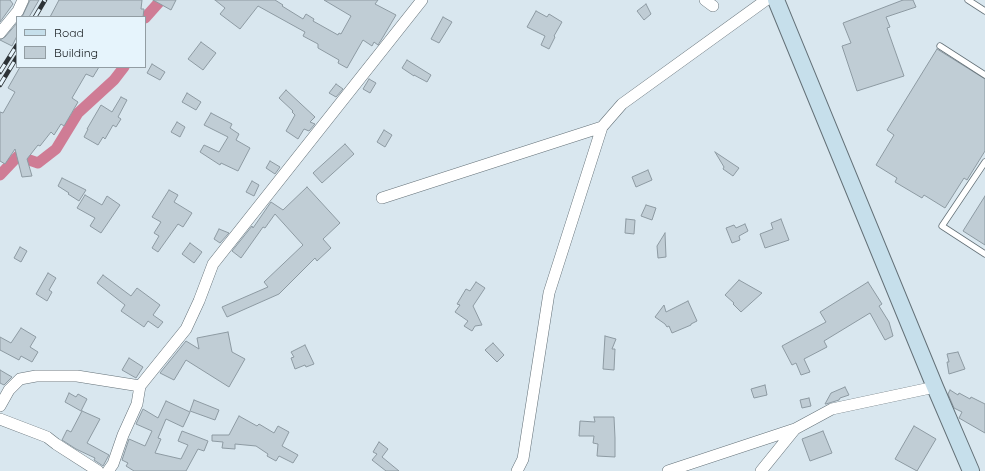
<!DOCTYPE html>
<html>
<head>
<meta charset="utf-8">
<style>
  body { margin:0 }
  #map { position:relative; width:985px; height:471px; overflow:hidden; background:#d9e7ef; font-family:Quicksand,sans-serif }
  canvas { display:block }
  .legend { position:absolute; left:16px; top:16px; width:130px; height:52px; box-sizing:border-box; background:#e6f4fc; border:1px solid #929da3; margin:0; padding:5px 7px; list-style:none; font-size:12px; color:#151a1d }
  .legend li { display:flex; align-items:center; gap:8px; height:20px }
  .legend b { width:20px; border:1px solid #929da3 }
</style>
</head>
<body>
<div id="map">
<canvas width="985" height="471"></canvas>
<ul class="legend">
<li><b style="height:5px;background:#c6dfeb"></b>Road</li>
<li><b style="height:11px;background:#c0cdd5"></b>Building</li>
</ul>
</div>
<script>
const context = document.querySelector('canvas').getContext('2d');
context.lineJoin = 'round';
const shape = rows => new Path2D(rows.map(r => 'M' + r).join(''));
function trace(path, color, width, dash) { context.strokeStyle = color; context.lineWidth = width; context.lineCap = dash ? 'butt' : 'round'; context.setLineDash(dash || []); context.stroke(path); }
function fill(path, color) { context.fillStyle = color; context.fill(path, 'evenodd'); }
const canal = shape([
  [145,18,161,0],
  [0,175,18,156,38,163,56,149,78,113,114,80,124,67]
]);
const building = shape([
  [0,0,10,0,13,4,0,22,0,0],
  [30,0,39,0,29,17,22,17,30,0],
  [59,0,142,0,141,9,144,9,143,17,50,17,59,0],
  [153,0,176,0,171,10,153,0],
  [215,0,275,0,283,5,282,6,303,19,306,14,314,19,313,21,338,35,339,33,341,34,351,16,324,0,378,0,375,4,396,15,383,37,378,45,374,42,372,46,363,40,347,68,338,63,339,60,318,48,318,44,303,36,305,32,258,6,240,29,220,14,225,8,215,0],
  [903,0,913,0,916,7,886,17,890,27,887,28,904,76,857,91,842,46,851,43,843,23,903,0],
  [646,4,651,14,644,20,637,11,646,4],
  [536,11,547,17,549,14,562,22,554,36,555,37,549,49,541,45,545,36,527,27,536,11],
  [443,17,452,22,439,43,431,39,443,17],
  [17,23,17,36,12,46,0,40,5,37,17,23],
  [201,42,216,53,203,70,188,59,201,42],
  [937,49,985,79,985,151,967,180,964,178,945,208,924,195,922,198,895,182,897,178,876,165,894,135,887,130,937,49],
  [407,60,431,75,427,82,414,75,414,76,402,68,407,60],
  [152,64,165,72,160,80,147,73,152,64],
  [20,67,99,67,93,77,86,74,72,98,78,102,64,126,61,124,54,135,51,132,40,146,38,145,27,159,32,176,22,177,15,149,5,164,0,161,0,112,3,113,15,92,8,88,20,67],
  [369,79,376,83,370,93,363,89,369,79],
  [336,84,343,89,336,97,329,93,336,84],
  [286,90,315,117,310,122,315,124,309,131,304,129,298,139,286,131,295,115,292,112,293,111,279,98,286,90],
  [187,93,201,102,196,110,182,102,187,93],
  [121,97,127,100,118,117,121,119,116,127,113,125,105,139,103,137,98,145,84,137,88,129,87,129,101,105,112,112,121,97],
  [211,113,232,124,230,128,239,134,236,140,250,148,238,171,221,163,220,165,200,152,204,145,219,152,228,137,204,125,211,113],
  [177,122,185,127,180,137,171,132,177,122],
  [384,130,392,135,385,147,377,142,384,130],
  [345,144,354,154,322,183,313,173,345,144],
  [715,152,739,168,733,176,723,169,724,167,715,152],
  [270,161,280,167,275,174,266,168,270,161],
  [648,170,652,180,636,187,632,177,648,170],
  [62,178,86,190,79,201,68,194,69,193,58,186,62,178],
  [252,181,259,185,254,196,246,192,252,181],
  [307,187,340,223,323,239,331,248,317,261,315,258,279,294,227,317,222,307,268,287,264,282,303,245,275,214,265,228,263,227,241,258,232,251,252,226,253,228,271,202,283,210,307,187],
  [169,190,178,195,174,202,192,213,183,227,178,224,158,252,152,248,159,236,154,233,161,222,152,217,169,190],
  [85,195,102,205,107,196,120,205,101,233,90,226,95,218,77,208,85,195],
  [985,196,985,245,963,231,985,196],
  [646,205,656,208,652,220,641,216,646,205],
  [626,219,635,220,634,234,625,233,626,219],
  [781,219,789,240,765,248,760,234,773,229,771,223,781,219],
  [745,224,748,231,739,236,740,240,732,243,726,228,734,225,736,228,745,224],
  [219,229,229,233,220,243,214,239,219,229],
  [665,233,666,257,658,258,657,246,665,233],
  [190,243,202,252,194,263,182,254,190,243],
  [20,247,27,251,21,262,14,258,20,247],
  [48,273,56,278,49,290,52,292,47,301,36,294,48,273],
  [103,275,131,296,137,288,160,305,153,315,163,322,158,328,148,321,144,327,121,311,125,305,97,283,103,275],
  [739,280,762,293,741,312,733,304,734,303,725,295,739,280],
  [476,282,485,288,473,306,482,325,475,326,472,331,464,326,468,321,455,312,460,305,457,304,466,289,470,291,476,282],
  [868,282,882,304,879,306,889,322,893,336,885,340,870,313,824,341,827,347,804,359,810,372,801,375,796,363,792,365,782,346,826,322,820,312,868,282],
  [688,301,697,321,691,324,691,325,672,333,669,326,667,327,665,324,655,317,664,305,666,312,688,301],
  [21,328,36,337,30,347,38,352,32,362,21,356,19,360,0,350,0,337,11,343,21,328],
  [228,332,232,352,245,359,229,387,186,360,174,380,160,373,186,341,199,349,197,338,228,332],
  [605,336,616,339,612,349,615,349,614,370,603,369,605,336],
  [493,343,504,355,497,362,485,350,493,343],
  [305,345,314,364,306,367,305,365,295,369,291,358,294,357,291,352,305,345],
  [958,352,965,369,949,374,947,362,949,362,947,354,958,352],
  [129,358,143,367,136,378,122,370,129,358],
  [0,370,12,377,4,385,0,383,0,370],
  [765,385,767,395,754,398,751,389,765,385],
  [845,387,849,395,840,398,839,400,826,404,825,404,831,393,845,387],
  [950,390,958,395,959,393,970,399,971,397,985,404,985,433,959,418,962,412,954,408,948,394,950,390],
  [69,393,76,397,78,394,87,399,81,411,65,402,69,393],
  [809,398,811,406,802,408,800,400,809,398],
  [194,400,219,410,215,420,190,411,194,400],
  [166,401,190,412,183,427,166,419,158,438,161,439,155,453,181,459,188,445,178,441,182,431,208,441,204,451,198,449,186,471,134,471,126,466,128,463,122,460,129,439,145,446,152,431,136,424,143,409,158,418,166,401],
  [82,411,100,419,87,443,109,455,103,466,94,460,95,458,76,449,62,440,67,430,71,432,82,411],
  [239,416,257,426,259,424,274,433,278,426,289,432,282,446,298,455,293,463,279,456,276,461,267,456,268,454,256,446,235,444,235,449,222,448,223,442,212,441,212,435,229,435,239,416],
  [594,417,614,417,615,438,615,457,597,456,598,444,593,443,594,436,579,436,580,421,595,422,594,417],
  [914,426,936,439,917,471,895,459,914,426],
  [823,431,832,453,810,461,802,439,823,431],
  [379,442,388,449,382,457,399,471,386,471,372,460,377,454,373,452,379,442]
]);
const lane = shape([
  [968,0,985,11],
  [940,46,985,75],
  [985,162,942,226,985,254]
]);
const street = shape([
  [705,0,713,6],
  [0,33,18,11,23,0],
  [382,198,602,127],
  [0,406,9,390,20,379,36,376,77,376,140,386],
  [0,419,47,437,56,444,98,471],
  [108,471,113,464,123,435,137,404,140,386,186,329,199,301,213,264,422,0],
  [517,471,523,459,549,293,602,127,622,104,766,0],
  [668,471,795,429],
  [761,471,795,429,832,409,935,387]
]);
const secondary = shape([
  [776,0,935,387,971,471]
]);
const rail = shape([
  [35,17,45,0],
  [0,72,17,45],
  [0,85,17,57]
]);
trace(canal, '#cf7c95', 11);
fill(building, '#c0cdd5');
trace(building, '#8d9aa2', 1);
trace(lane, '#647178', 7);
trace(street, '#647178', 12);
trace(secondary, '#647178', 18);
trace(lane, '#fff', 5.5);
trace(street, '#fff', 11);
trace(secondary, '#c6dfeb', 16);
trace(rail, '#2d3337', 4.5);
trace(rail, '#e6f4fc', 3, [9]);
</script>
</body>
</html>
